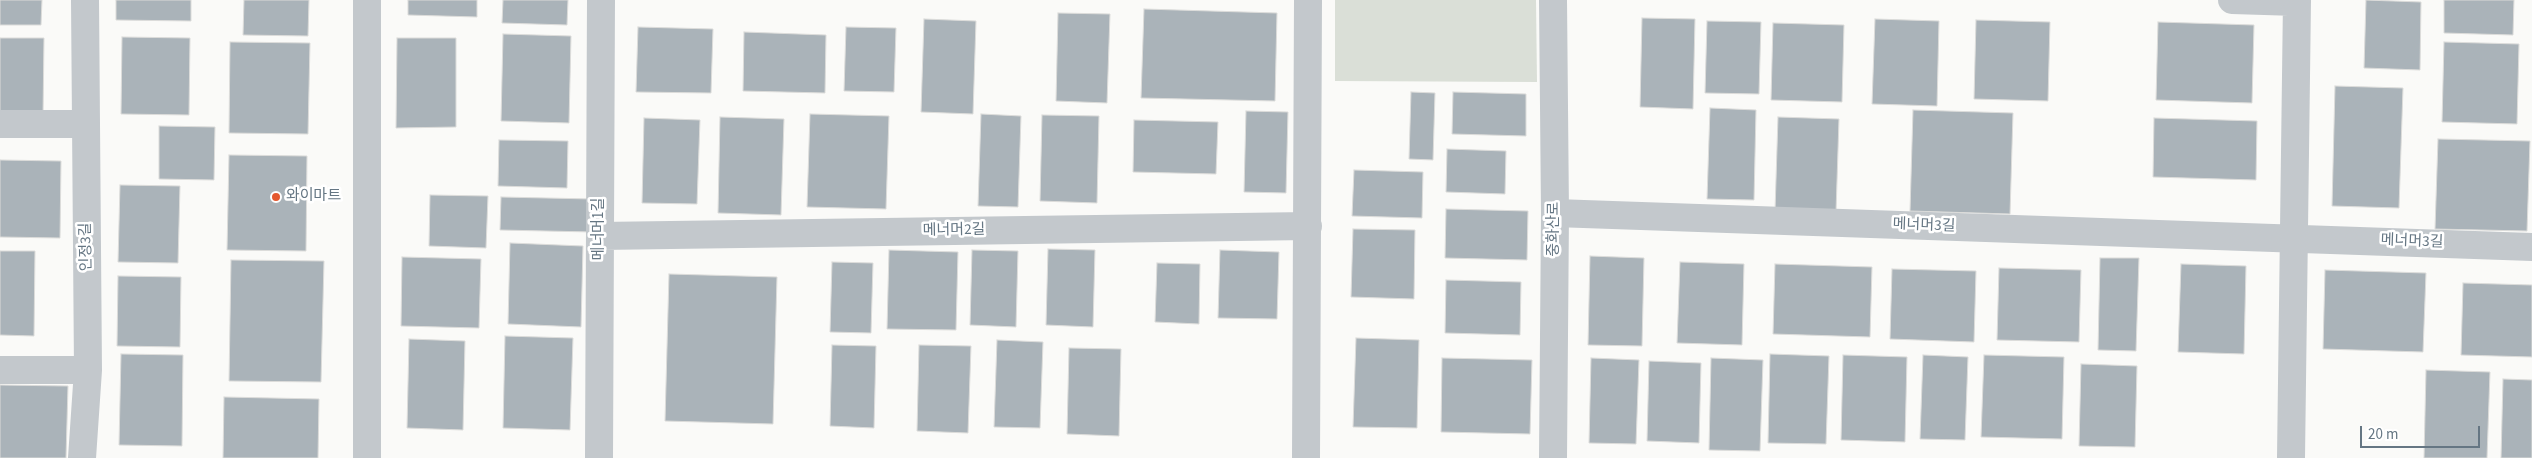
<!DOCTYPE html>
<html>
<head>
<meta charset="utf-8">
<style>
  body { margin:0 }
  #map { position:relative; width:2532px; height:458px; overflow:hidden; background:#fafaf8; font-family:"Source Sans 3",sans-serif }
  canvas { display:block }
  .scale { position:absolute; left:2360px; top:426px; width:120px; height:22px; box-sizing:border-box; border:2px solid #657683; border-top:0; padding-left:6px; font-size:15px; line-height:18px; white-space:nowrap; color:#657683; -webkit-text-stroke:4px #fff; paint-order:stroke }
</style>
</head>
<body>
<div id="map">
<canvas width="2532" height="458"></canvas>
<div class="scale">20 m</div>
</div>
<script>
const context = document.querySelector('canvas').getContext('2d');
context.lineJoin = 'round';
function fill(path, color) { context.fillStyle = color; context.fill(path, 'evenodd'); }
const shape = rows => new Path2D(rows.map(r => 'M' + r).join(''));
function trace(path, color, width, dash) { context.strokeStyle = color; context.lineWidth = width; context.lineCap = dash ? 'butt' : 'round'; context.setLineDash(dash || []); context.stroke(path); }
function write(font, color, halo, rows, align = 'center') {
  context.font = font + ' "Source Sans 3","Noto Sans KR",sans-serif'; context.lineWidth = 5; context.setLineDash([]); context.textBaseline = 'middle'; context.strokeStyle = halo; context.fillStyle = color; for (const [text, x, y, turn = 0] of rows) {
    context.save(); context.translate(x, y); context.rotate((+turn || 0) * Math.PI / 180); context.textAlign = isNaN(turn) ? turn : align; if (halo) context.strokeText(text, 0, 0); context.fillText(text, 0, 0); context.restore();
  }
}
const green = shape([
  [1335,0,1536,0,1537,82,1335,81]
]);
const building = shape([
  [0,0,42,0,41,25,0,25,0,0],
  [116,0,191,0,191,21,116,20,116,0],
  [244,0,309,0,308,36,243,35,244,0],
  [408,0,477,0,477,17,408,15,408,0],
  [503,0,568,0,567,25,502,23,503,0],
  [2366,0,2421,2,2420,70,2364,68,2366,0],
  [2444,0,2514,0,2513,35,2444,33,2444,0],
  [1144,9,1277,13,1275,101,1141,98,1144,9],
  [1058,13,1110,14,1107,103,1056,101,1058,13],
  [1642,18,1695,19,1693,109,1640,107,1642,18],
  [924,19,976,21,973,114,921,112,924,19],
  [1875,19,1939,21,1937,106,1872,104,1875,19],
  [1976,20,2050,22,2048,101,1974,99,1976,20],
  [1707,21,1761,22,1759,94,1705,93,1707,21],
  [2158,22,2254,25,2252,103,2156,100,2158,22],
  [1773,23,1844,25,1842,102,1771,100,1773,23],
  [638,27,713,29,711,93,636,92,638,27],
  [846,27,896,28,894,92,844,91,846,27],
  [744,32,826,35,825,93,743,91,744,32],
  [503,34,571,36,569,123,501,121,503,34],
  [122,37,190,38,189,115,121,114,122,37],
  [0,38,44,38,43,116,0,116,0,38],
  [397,38,456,38,456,127,396,128,397,38],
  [230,42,310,43,308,134,229,133,230,42],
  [2444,42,2519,44,2517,124,2442,122,2444,42],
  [2335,86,2403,88,2399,208,2332,206,2335,86],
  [1411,92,1435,93,1433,160,1409,159,1411,92],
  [1453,92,1526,94,1526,136,1452,134,1453,92],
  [1710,108,1756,110,1754,200,1707,199,1710,108],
  [1913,110,2013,113,2010,214,1910,211,1913,110],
  [1246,111,1288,112,1286,193,1244,192,1246,111],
  [810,114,889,116,886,209,807,207,810,114],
  [981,114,1021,116,1018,207,978,206,981,114],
  [1042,115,1099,116,1097,203,1040,201,1042,115],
  [720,117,784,119,781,215,718,213,720,117],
  [1778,117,1839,119,1836,212,1775,211,1778,117],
  [644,118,700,120,697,204,642,203,644,118],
  [2154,118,2257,121,2256,180,2153,177,2154,118],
  [1134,120,1218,122,1216,174,1133,172,1134,120],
  [159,126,215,127,214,180,159,179,159,126],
  [2438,139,2530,141,2527,231,2435,229,2438,139],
  [499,140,568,141,567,188,498,186,499,140],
  [1447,149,1506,151,1505,194,1446,192,1447,149],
  [229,155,307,156,306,251,227,250,229,155],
  [0,160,61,161,60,238,0,237,0,160],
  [1354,170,1423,172,1422,218,1352,216,1354,170],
  [120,185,180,186,178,263,118,262,120,185],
  [430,195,488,196,486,248,429,246,430,195],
  [501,197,592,199,592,232,500,230,501,197],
  [1446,209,1528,211,1527,260,1445,258,1446,209],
  [1353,229,1415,230,1414,299,1351,297,1353,229],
  [510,243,583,246,581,327,508,324,510,243],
  [1048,249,1095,250,1093,327,1046,325,1048,249],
  [889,250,958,252,956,330,887,329,889,250],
  [972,250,1018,251,1016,327,970,325,972,250],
  [1220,250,1279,252,1277,319,1218,318,1220,250],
  [0,251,35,251,34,336,0,335,0,251],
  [1590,256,1644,258,1642,346,1588,345,1590,256],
  [402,257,481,259,479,328,401,326,402,257],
  [2100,258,2139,258,2136,351,2098,350,2100,258],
  [231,260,324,261,321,382,229,381,231,260],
  [832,262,873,263,871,333,830,332,832,262],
  [1680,262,1744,264,1742,345,1677,343,1680,262],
  [1157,263,1200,264,1199,324,1155,322,1157,263],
  [1775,264,1872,267,1870,337,1773,334,1775,264],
  [2181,264,2246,266,2244,354,2178,352,2181,264],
  [1999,268,2081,270,2079,342,1997,340,1999,268],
  [1892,269,1976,271,1974,342,1890,339,1892,269],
  [2325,270,2426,273,2423,352,2323,349,2325,270],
  [669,274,777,277,773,424,665,421,669,274],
  [118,276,181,277,180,347,117,346,118,276],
  [1446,280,1521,282,1520,335,1445,333,1446,280],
  [2463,283,2532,285,2532,357,2461,355,2463,283],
  [505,336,573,338,570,430,503,428,505,336],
  [1356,338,1419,340,1417,428,1353,427,1356,338],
  [409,339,465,341,463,430,407,428,409,339],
  [997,340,1043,342,1040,428,994,427,997,340],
  [832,345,876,346,874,428,830,426,832,345],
  [919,345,971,346,968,433,917,431,919,345],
  [1069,348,1121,349,1119,436,1067,434,1069,348],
  [121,354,183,355,182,446,119,445,121,354],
  [1770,354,1829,356,1826,444,1768,443,1770,354],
  [1843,355,1907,357,1905,442,1841,440,1843,355],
  [1923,355,1968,357,1965,440,1920,439,1923,355],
  [1984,355,2064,357,2062,439,1981,437,1984,355],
  [1442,358,1532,360,1530,434,1441,432,1442,358],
  [1591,358,1639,360,1636,444,1589,443,1591,358],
  [1711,358,1763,360,1760,451,1709,450,1711,358],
  [1649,361,1701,363,1699,443,1647,441,1649,361],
  [2081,364,2137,366,2135,447,2079,446,2081,364],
  [2426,370,2490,372,2487,458,2424,458,2426,370],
  [2503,379,2532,380,2532,458,2501,458,2503,379],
  [0,385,68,386,66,458,0,458,0,385],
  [224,397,319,399,318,458,223,458,224,397]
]);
const minor = shape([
  [1553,0,1555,213,1553,458],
  [2232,0,2297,2],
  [0,124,86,124],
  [1555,213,2532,247],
  [600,236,1308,226],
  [0,370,88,370],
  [82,458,88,370,85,0],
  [367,458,367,0],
  [599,458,601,0],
  [1306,458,1308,0],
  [2291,458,2297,0]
]);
const markers = [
  [276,197,5,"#e4572e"]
];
const poiNames = [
  ["와이마트",286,197]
];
const streetNames = [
  ["메너머3길",1924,226,2],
  ["메너머1길",600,229,-90],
  ["중화산로",1555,229,-90],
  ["메너머2길",954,231,-1],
  ["메너머3길",2412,242,2],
  ["인정3길",87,247,-91]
];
fill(green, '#dadfd7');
fill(building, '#aab3b9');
trace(building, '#dcdcda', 1);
trace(minor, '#c3c8cc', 28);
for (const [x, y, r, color] of markers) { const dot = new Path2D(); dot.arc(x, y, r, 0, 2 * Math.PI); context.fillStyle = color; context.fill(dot); trace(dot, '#fff', 2); }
write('15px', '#657683', '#fff', poiNames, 'left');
write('15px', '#657683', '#fff', streetNames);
</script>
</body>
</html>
